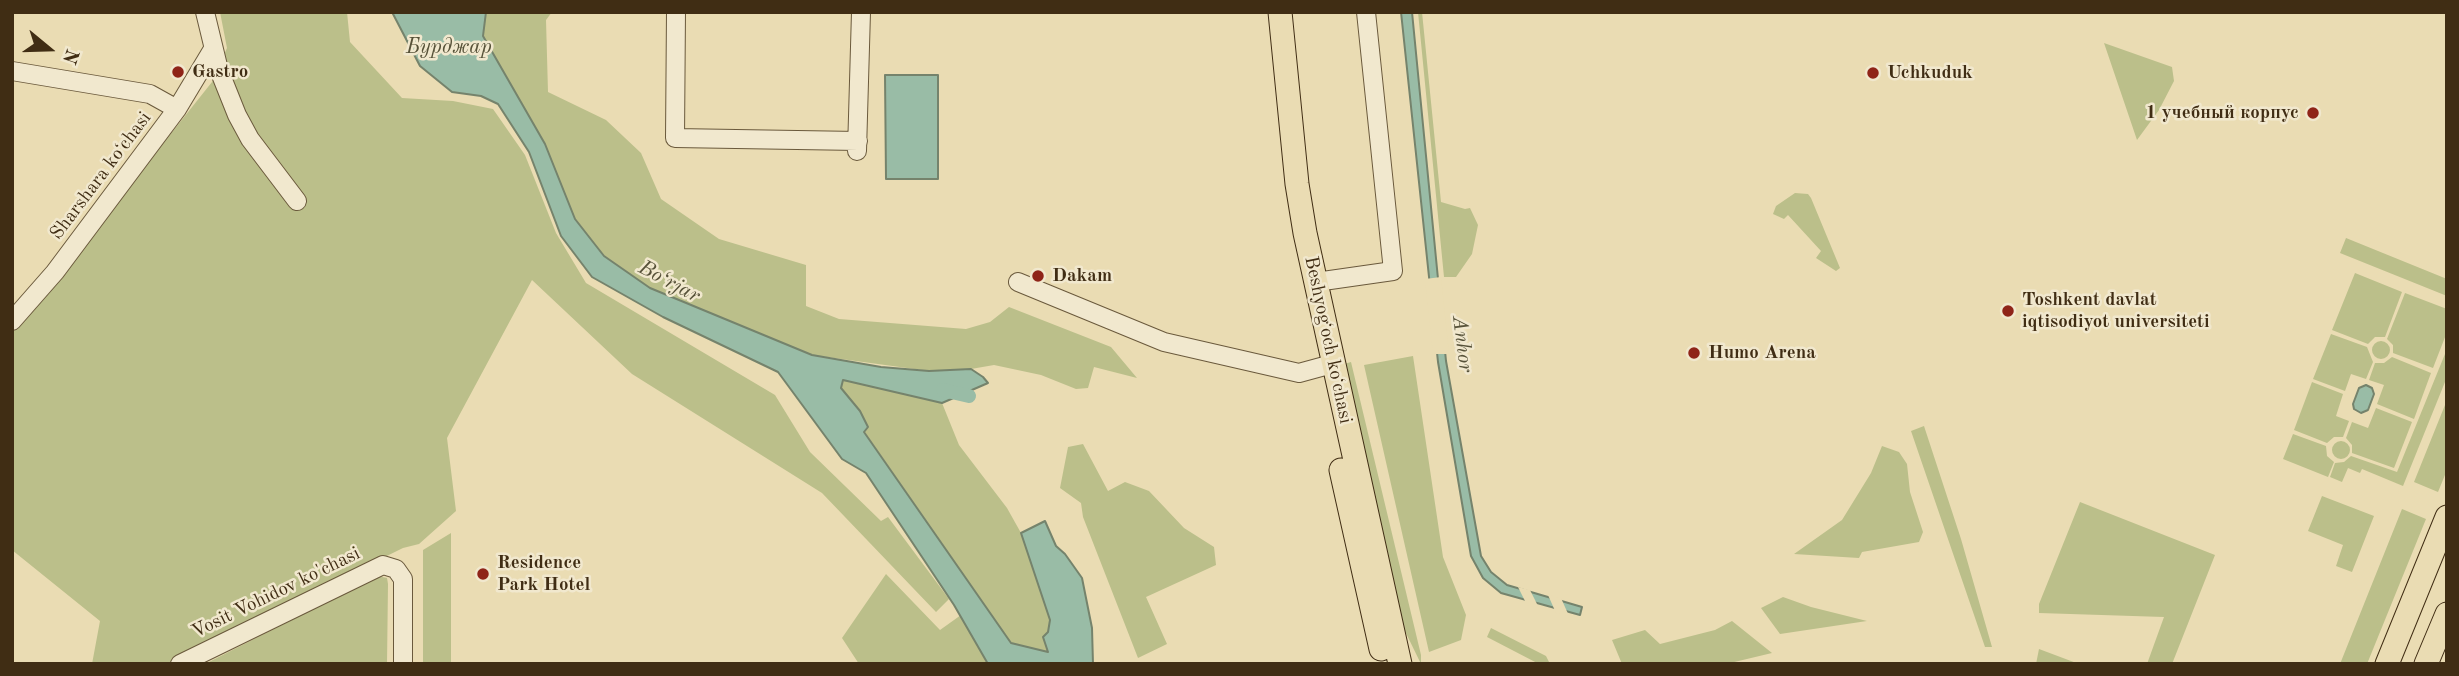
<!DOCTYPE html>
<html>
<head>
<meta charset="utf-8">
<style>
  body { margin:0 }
  #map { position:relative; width:2459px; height:676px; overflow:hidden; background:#eadcb3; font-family:"Old Standard TT",serif }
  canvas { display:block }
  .frame { position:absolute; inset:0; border:14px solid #402d14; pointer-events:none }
  .north { position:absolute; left:14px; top:14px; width:70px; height:70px; -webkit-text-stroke:5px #f1e8ce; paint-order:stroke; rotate:109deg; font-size:19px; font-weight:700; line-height:28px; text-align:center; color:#402d14 }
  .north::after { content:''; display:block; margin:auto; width:24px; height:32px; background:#402d14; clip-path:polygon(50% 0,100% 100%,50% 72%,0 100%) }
</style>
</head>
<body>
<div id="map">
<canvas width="2459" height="676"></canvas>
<div class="frame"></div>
<div class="north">N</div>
</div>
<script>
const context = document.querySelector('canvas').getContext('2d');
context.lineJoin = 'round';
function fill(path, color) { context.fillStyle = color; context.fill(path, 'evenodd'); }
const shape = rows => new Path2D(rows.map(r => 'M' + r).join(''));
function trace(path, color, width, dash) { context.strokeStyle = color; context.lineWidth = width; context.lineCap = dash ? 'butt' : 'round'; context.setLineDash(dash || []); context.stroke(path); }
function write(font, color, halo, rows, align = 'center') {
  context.font = font + ' "Old Standard TT",serif'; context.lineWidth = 5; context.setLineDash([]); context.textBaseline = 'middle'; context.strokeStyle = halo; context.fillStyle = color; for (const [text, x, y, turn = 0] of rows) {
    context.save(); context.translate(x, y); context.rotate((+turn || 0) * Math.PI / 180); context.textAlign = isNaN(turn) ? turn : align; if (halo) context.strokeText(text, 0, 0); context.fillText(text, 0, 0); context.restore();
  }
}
const green = shape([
  [220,12,347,12,350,42,402,98,453,101,493,109,525,155,556,233,586,283,775,395,810,452,881,521,888,517,949,599,936,612,822,493,632,374,532,280,447,438,456,511,419,544,403,548,167,664,92,664,100,621,12,550,12,333,212,82,227,48],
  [486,12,552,12,546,20,548,92,606,120,641,153,661,199,719,239,806,265,806,306,839,319,966,329,990,322,1009,307,1111,347,1137,378,1094,367,1088,388,1076,389,1041,375,994,365,971,369,929,371,812,355,650,288,604,256,575,219,545,144,483,36],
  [1418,12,1422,12,1441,202,1465,209,1470,208,1478,225,1472,254,1456,277,1444,277],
  [2104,43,2172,67,2174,81,2159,110,2137,140],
  [1795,193,1808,194,1811,198,1840,268,1836,271,1816,258,1821,251,1788,215,1784,219,1773,214,1776,206],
  [2346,238,2447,279,2447,296,2340,253],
  [2355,273,2402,292,2385,337,2375,337,2368,344,2332,330],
  [2405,293,2447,309,2447,332,2433,368,2393,353,2393,345,2387,339],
  [2331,334,2367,347,2373,362,2366,379,2351,374,2345,391,2313,379],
  '2372 350a9 9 0 1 1 18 0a9 9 0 1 1-18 0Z',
  [2447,349,2447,377,2403,486,2362,469,2360,473,2348,468,2342,482,2330,477,2335,463,2344,462,2351,456,2397,472],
  [1413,356,1443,557,1466,615,1461,640,1429,652,1364,365],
  [2392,357,2431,373,2414,419,2377,404,2384,385,2369,380,2375,363,2384,363],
  [1351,362,1421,655,1421,664,1403,627,1344,364],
  [842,380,942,403,959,445,1007,508,1021,533,1050,620,1048,652,1011,643,864,431,868,427,860,411,841,388],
  [2312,382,2343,394,2336,416,2349,421,2343,437,2334,437,2327,443,2294,430],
  [2447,400,2447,470,2438,492,2414,482],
  [2376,408,2412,422,2394,468,2352,453,2352,445,2346,438,2352,422,2368,428],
  [1924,426,1961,539,1992,647,1985,647,1911,431],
  [2293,434,2326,446,2327,456,2334,462,2328,477,2283,459],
  '2332 450a9 9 0 1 1 18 0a9 9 0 1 1-18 0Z',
  [1083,444,1108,491,1125,482,1149,491,1184,528,1214,547,1216,565,1146,597,1167,644,1138,658,1083,517,1081,503,1060,488,1068,447],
  [1882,446,1899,452,1907,464,1910,492,1923,532,1919,542,1862,552,1859,558,1794,554,1842,520,1871,473],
  [2322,496,2374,516,2352,572,2336,566,2343,545,2308,531],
  [2080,502,2215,555,2172,664,2147,664,2164,617,2039,613,2039,604],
  [2402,509,2426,519,2367,664,2340,664],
  [451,533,451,664,423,664,423,550],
  [886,574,940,630,961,615,988,664,859,664,842,638],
  [378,576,387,578,388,584,387,664,205,664],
  [1783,597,1811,607,1867,621,1780,634,1761,608],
  [1732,621,1772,653,1726,664,1622,664,1612,640,1645,630,1660,644,1715,630],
  [1491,628,1546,656,1550,664,1539,664,1487,637],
  [2039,649,2079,664,2036,664]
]);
const water = shape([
  [392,12,486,12,483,36,545,144,575,219,604,256,650,288,812,355,881,367,929,371,971,369,983,377,988,383,942,403,843,380,841,388,860,411,868,427,864,432,1011,643,1048,652,1043,637,1048,632,1050,620,1021,533,1045,521,1056,546,1065,554,1082,578,1092,628,1093,664,988,664,954,605,866,473,842,459,778,372,663,317,592,277,561,236,529,152,498,104,481,96,452,92,420,66,392,12],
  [1401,12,1412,12,1446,361,1481,556,1491,572,1507,585,1582,607,1580,615,1501,593,1483,578,1471,556,1438,362,1401,12],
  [885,75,938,75,938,179,886,179,885,75],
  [2366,385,2372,388,2374,394,2368,410,2361,413,2354,409,2353,404,2359,388,2366,385]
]);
const pier = shape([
  [1441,277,1449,354,1433,354,1425,279],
  [1518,587,1530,590,1539,608,1527,605],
  [1548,595,1561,598,1569,616,1556,613]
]);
const canal = shape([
  [943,390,969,396]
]);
const minor = shape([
  [205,12,219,70,237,115,250,139,297,201],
  [676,12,675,138,858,141],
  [12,71,150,94,177,109],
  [857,151,861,12],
  [1018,282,1164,342,1299,373,1332,364],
  [1316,282,1393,271,1366,12],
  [12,321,55,272,177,109,213,49],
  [180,664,383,565,396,569,403,579,403,664]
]);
const major = shape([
  [1280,12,1297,184,1305,233,1400,664],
  [1341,470,1381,649],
  [2387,664,2447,517],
  [2426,664,2447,614]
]);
const markers = [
  [178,72,7,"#8f2418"],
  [1873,73,7,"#8f2418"],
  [2313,113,7,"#8f2418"],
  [1038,276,7,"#8f2418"],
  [2008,311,7,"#8f2418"],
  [1694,353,7,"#8f2418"],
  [483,574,7,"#8f2418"]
];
const poiNames = [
  ["Gastro",192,72],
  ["Uchkuduk",1887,73],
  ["1 учебный корпус",2299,113,"right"],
  ["Dakam",1052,276],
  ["Toshkent davlat",2022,300],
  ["iqtisodiyot universiteti",2022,322],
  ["Humo Arena",1708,353],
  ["Residence",497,563],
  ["Park Hotel",497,585]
];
const streetNames = [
  ["Sharshara koʻchasi",101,176,-53],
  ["Beshyogʻoch koʻchasi",1328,340,78],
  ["Vosit Vohidov ko'chasi",276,593,-26]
];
const waterNames = [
  ["Бурджар",449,47],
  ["Bo‘rjar",669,282,28],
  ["Anhor",1462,344,83]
];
fill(green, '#bbbf8a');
fill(water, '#99bca6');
trace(water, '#75836c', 2);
fill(pier, '#eadcb3');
trace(canal, '#99bca6', 14);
trace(minor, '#6a593c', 20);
trace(major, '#402d14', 25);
trace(minor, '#f1e8ce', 18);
trace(major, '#eadcb3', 23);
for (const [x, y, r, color] of markers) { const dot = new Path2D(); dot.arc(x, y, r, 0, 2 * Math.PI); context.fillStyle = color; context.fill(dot); trace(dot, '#f1e8ce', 2.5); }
write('bold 19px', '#402d14', '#f1e8ce', poiNames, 'left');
write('19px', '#402d14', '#f1e8ce', streetNames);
write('italic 21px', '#565138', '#f1e8ce', waterNames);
</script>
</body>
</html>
